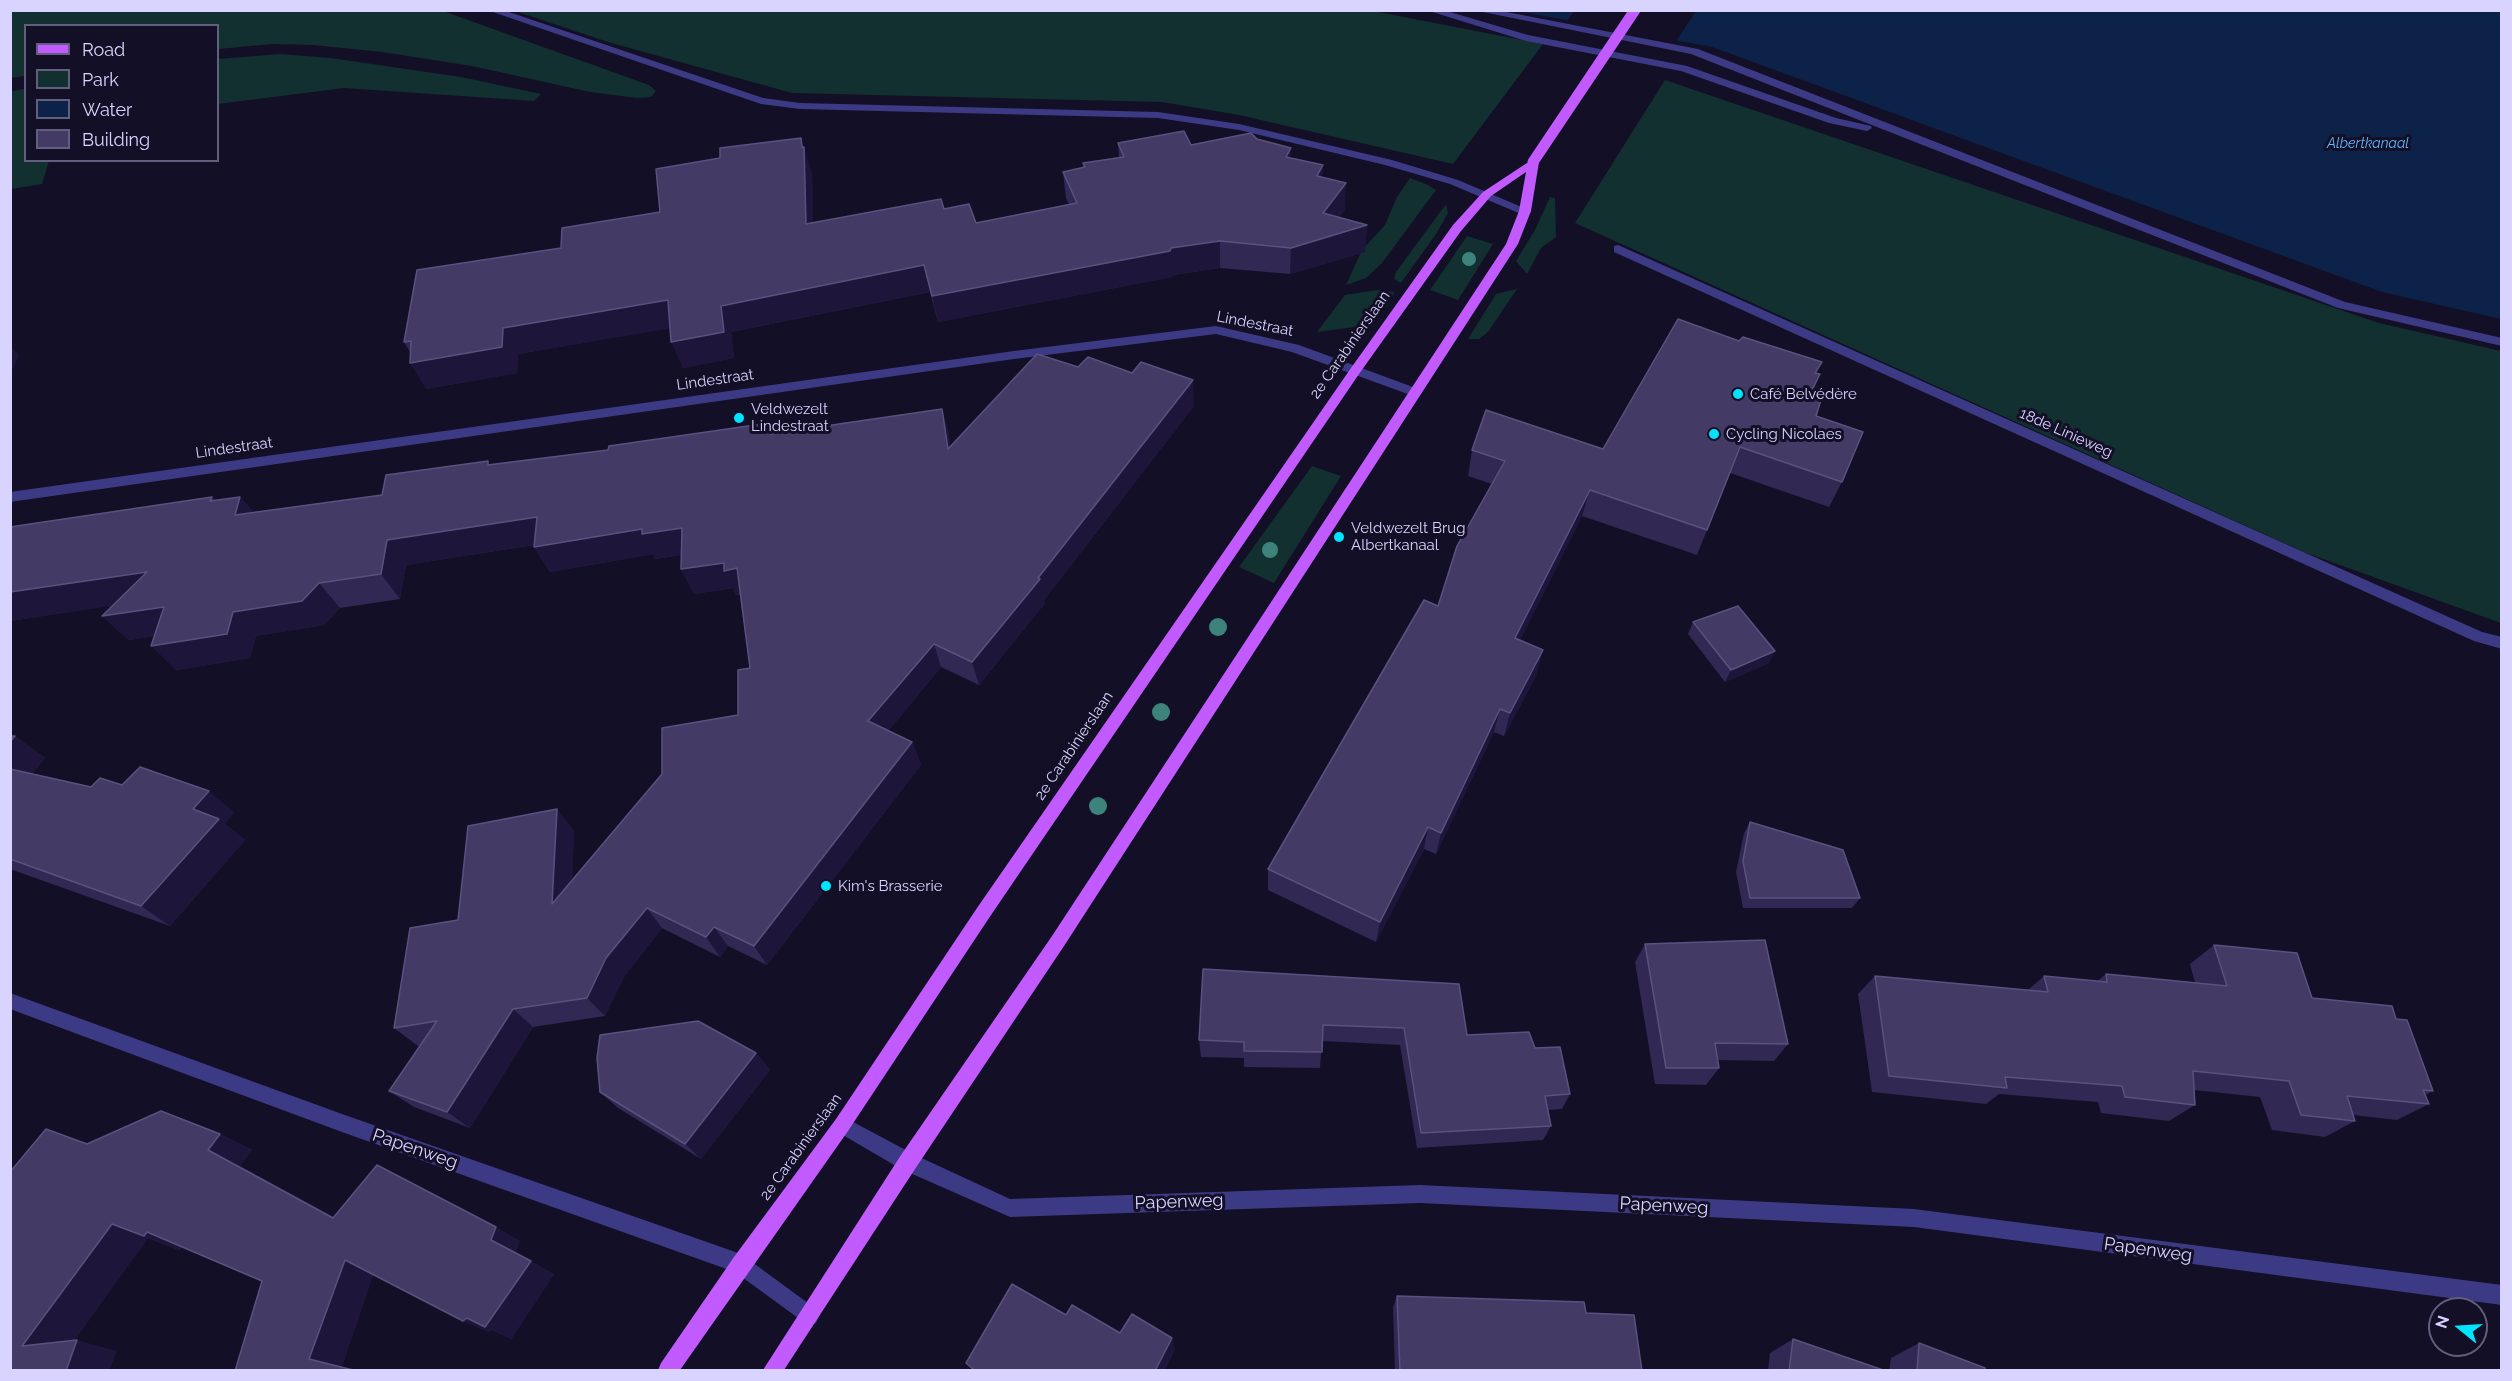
<!DOCTYPE html>
<html>
<head>
<meta charset="utf-8">
<style>
  body { margin:0 }
  #map { position:relative; width:2512px; height:1381px; overflow:hidden; background:#130f26; font-family:Raleway,sans-serif }
  canvas { display:block }
  .frame { position:absolute; inset:0; border:12px solid #d9d4ff; pointer-events:none }
  .legend { position:absolute; left:24px; top:24px; width:195px; height:138px; box-sizing:border-box; background:#130f26; border:2px solid #625e7d; margin:0; padding:8px 10px; list-style:none; font-size:18px; color:#d9d4ff }
  .legend li { display:flex; align-items:center; gap:12px; height:30px }
  .legend b { width:30px; border:2px solid #625e7d }
  .north { position:absolute; left:2428px; top:1297px; width:60px; height:60px; box-sizing:border-box; background:#130f26; border:2px solid #625e7d; border-radius:50%; rotate:288deg; font-size:16px; font-weight:700; line-height:24px; text-align:center; color:#d9d4ff }
  .north::after { content:''; display:block; margin:auto; width:21px; height:27px; background:#00e5ff; clip-path:polygon(50% 0,100% 100%,50% 72%,0 100%) }
</style>
</head>
<body>
<div id="map">
<canvas width="2512" height="1381"></canvas>
<div class="frame"></div>
<ul class="legend">
<li><b style="height:8px;background:#c25bff"></b>Road</li>
<li><b style="height:16px;background:#12302f"></b>Park</li>
<li><b style="height:16px;background:#0c2248"></b>Water</li>
<li><b style="height:16px;background:#433a66"></b>Building</li>
</ul>
<div class="north">N</div>
</div>
<script>
const context = document.querySelector('canvas').getContext('2d');
context.lineJoin = 'round';
function fill(path, color) { context.fillStyle = color; context.fill(path, 'evenodd'); }
const shape = rows => new Path2D(rows.map(r => 'M' + r).join(''));
function trace(path, color, width, dash) { context.strokeStyle = color; context.lineWidth = width; context.lineCap = dash ? 'butt' : 'round'; context.setLineDash(dash || []); context.stroke(path); }
function write(font, color, halo, rows, align = 'center') {
  context.font = font + ' Raleway,sans-serif'; context.lineWidth = 6; context.setLineDash([]); context.textBaseline = 'middle'; context.strokeStyle = halo; context.fillStyle = color; for (const [text, x, y, turn = 0] of rows) {
    context.save(); context.translate(x, y); context.rotate((+turn || 0) * Math.PI / 180); context.textAlign = isNaN(turn) ? turn : align; if (halo) context.strokeText(text, 0, 0); context.fillText(text, 0, 0); context.restore();
  }
}
const green = shape([
  [1368,10,1543,44,1453,164,1239,115,1162,102,792,93,608,42,515,11],
  [10,11,443,11,649,85,656,91,651,97,637,98,590,92,472,66,382,52,313,45,272,44,218,49,218,26,26,26,25,76,11,78],
  [280,54,331,58,461,77,541,94,534,101,344,88,218,104,218,59],
  [1665,80,2379,323,2501,351,2501,623,2304,552,1575,223],
  [25,89,26,160,49,161,42,184,11,189,11,91],
  [1410,178,1428,185,1436,190,1382,263,1366,278,1346,285,1362,250,1385,225,1397,197],
  [1550,197,1555,198,1556,237,1541,248,1527,274,1516,261,1535,230],
  [1446,204,1448,213,1436,234,1401,283,1394,279,1396,272],
  [1467,236,1493,244,1458,300,1430,290],
  [1517,289,1488,332,1479,339,1468,339,1496,294],
  [1377,290,1395,292,1387,306,1370,320,1355,327,1317,332,1345,295],
  [1312,466,1341,476,1274,583,1239,567]
]);
const water = shape([
  [1517,11,2501,11,2501,319,2382,292,1712,47]
]);
const pier = shape([
  [1574,11,1696,11,1675,43,1566,23]
]);
const minor = shape([
  [487,10,503,10,763,98,800,103,1158,112,1239,124,1392,160,1458,180,1531,211,1529,214,1521,214,1450,184,1385,165,1239,130,1158,118,800,109,761,104,487,10],
  [1426,10,1443,10,1528,35,1687,66,1836,118,1871,126,1872,128,1867,131,1829,123,1681,71,1526,41,1426,10],
  [1473,10,1496,10,1698,49,2345,302,2502,338,2502,346,2338,308,1691,54,1473,10],
  [1618,245,2482,632,2502,637,2502,649,2474,641,1614,252,1614,246,1618,245],
  [1216,326,1299,345,1421,390,1422,393,1416,397,1292,352,1216,334,1014,359,10,502,10,492,1014,351,1216,326],
  [10,993,342,1114,741,1254,816,1309,819,1316,816,1323,809,1326,735,1272,342,1132,10,1009,10,993],
  [842,1116,915,1155,1010,1199,1420,1185,1914,1209,2502,1285,2502,1305,1914,1227,1420,1203,1010,1217,901,1169,836,1131,833,1125,836,1119,842,1116]
]);
const major = shape([
  [1533,159,1539,162,1531,211,1518,244,1064,946,915,1169,784,1370,763,1370,901,1155,1052,936,1506,244,1519,211,1526,172,1491,196,1461,231,1359,374,989,918,848,1131,680,1370,658,1370,661,1363,734,1257,836,1119,977,908,1351,368,1453,225,1483,192,1533,159]
]);
const majorBridge = shape([
  [1533,162,1635,10]
]);
const trees = [
  [1469,259,7],
  [1270,550,8],
  [1218,627,9],
  [1161,712,9],
  [1098,806,9]
];
const wall = shape([
  [1257,139,1291,148,1290,158,1323,165,1322,177,1345,209,1339,217,1367,225,1365,252,1290,274,1220,268,1173,275,1172,277,938,322,930,292,731,332,734,358,683,368,670,328,518,354,517,373,426,389,410,352,404,342,561,248,660,212,803,147,812,174,813,222,944,209,976,223,1069,204,1066,198,1063,172,1083,168,1083,163,1119,158,1118,143,1191,145],
  [1817,374,1820,374,1811,396,1816,416,1842,482,1829,507,1730,473,1697,555,1582,516,1520,640,1537,674,1504,736,1494,732,1436,854,1424,849,1376,942,1268,890,1268,869,1438,606,1492,484,1468,476,1472,450,1603,449],
  [1194,406,1044,600,1045,603,979,685,941,667,888,731,912,742,921,765,767,965,728,946,720,957,662,928,624,977,605,1016,533,1027,470,1128,414,1107,389,1091,421,1045,418,1046,394,1028,458,920,574,830,572,880,738,715,750,668,740,595,736,595,733,588,694,594,681,569,681,555,655,559,653,554,550,572,534,547,534,545,406,565,400,599,340,608,324,625,256,636,250,658,176,670,154,636,129,640,102,616,114,605,10,621,10,527,212,497,215,501,240,497,253,512,382,495,490,464,608,450,769,423,773,433,942,409,949,435,950,447],
  [1693,622,1769,663,1725,682,1688,634],
  [10,736,15,736,45,758,32,774,91,787,122,785,234,812,225,824,245,840,170,926,10,869],
  [1750,822,1860,898,1852,908,1743,908,1736,872,1744,833],
  [1645,944,1788,1044,1774,1061,1718,1060,1719,1068,1706,1085,1655,1084,1635,962],
  [2214,945,2312,998,2396,1019,2433,1091,2425,1095,2429,1104,2397,1120,2353,1115,2355,1121,2325,1137,2272,1130,2260,1097,2194,1090,2195,1105,2169,1121,2101,1113,2098,1102,1999,1094,1986,1104,1872,1092,1858,994,1875,976,2028,990,2044,976,2097,981,2106,974,2195,983,2190,964],
  [1203,969,1467,1035,1535,1048,1570,1094,1562,1109,1548,1110,1551,1126,1543,1140,1417,1148,1400,1045,1322,1041,1320,1068,1244,1067,1244,1058,1201,1057,1199,1040],
  [756,1053,770,1070,701,1159,618,1108,600,1092],
  [220,1134,252,1150,240,1166,334,1217,520,1241,515,1253,554,1274,511,1339,492,1330,489,1332,463,1321,373,1275,342,1366,262,1281,182,1247,179,1250,148,1238,74,1340,116,1351,109,1371,10,1371,87,1144],
  [1397,1296,1586,1313,1642,1371,1395,1371,1393,1307],
  [1793,1339,1886,1371,1768,1371,1770,1353],
  [1919,1343,1985,1371,1889,1371,1891,1358]
]);
const shadedWall = shape([
  [801,138,812,174,814,250,806,224],
  [1291,148,1290,174,1286,157],
  [1323,165,1321,192,1317,176],
  [1346,183,1345,209,1323,238,1367,225,1365,252,1290,274,1291,248,1323,213],
  [1220,241,1220,268,1173,275,1172,277,938,322,932,296,1171,248],
  [924,265,930,292,731,332,734,358,683,368,671,342,721,306],
  [668,300,679,327,518,354,517,373,426,389,410,363,503,328],
  [10,346,19,355,10,375],
  [1193,380,1194,406,1044,600,1045,603,979,685,972,662],
  [942,409,949,435,955,475,948,449],
  [1590,490,1582,516,1509,662,1515,638],
  [240,497,261,522,235,515],
  [537,517,552,542,406,565,400,599,381,574,387,540],
  [682,528,694,553,655,559,653,554,550,572,534,547,642,529],
  [724,563,737,568,748,593,736,595,733,588,694,594,681,569],
  [147,572,172,597,10,621,10,592],
  [319,583,340,608,324,625,256,636,250,658,176,670,151,646,233,612],
  [164,607,188,631,129,640,102,616],
  [934,644,941,667,877,744,868,721],
  [1543,650,1537,674,1504,736,1510,713],
  [1775,651,1769,663,1725,682,1731,670],
  [1500,709,1494,732,1436,854,1441,833],
  [15,736,45,758,22,786,10,778,10,742],
  [912,742,921,765,767,965,754,946],
  [209,791,234,812,225,824,245,840,170,926,141,906,193,809],
  [557,809,574,830,571,924,552,904],
  [1428,827,1424,849,1376,942,1380,922],
  [647,908,662,928,624,977,605,1016,587,998,606,958],
  [714,927,728,946,720,957,706,937],
  [513,1009,533,1027,470,1128,447,1112],
  [756,1053,770,1070,701,1159,685,1144],
  [220,1134,252,1150,240,1166,362,1232,333,1218,208,1150],
  [112,1224,148,1238,63,1357,22,1346],
  [496,1227,520,1241,515,1254,491,1240],
  [147,1232,182,1246,179,1250,144,1236],
  [345,1260,374,1273,341,1369,309,1359],
  [531,1261,554,1274,511,1339,492,1330,489,1332,463,1321],
  [1172,1338,1175,1350,1165,1371,1155,1371],
  [77,1340,116,1351,109,1371,66,1371]
]);
const building = shape([
  [1184,131,1191,145,1251,133,1257,139,1291,148,1286,157,1323,165,1317,176,1346,183,1323,213,1367,225,1291,248,1220,241,1171,248,1170,251,932,296,924,265,721,306,724,332,671,342,668,300,503,328,502,347,410,363,411,341,404,342,417,270,561,248,562,228,660,212,656,169,720,158,720,148,801,138,802,147,804,147,806,224,941,199,944,209,969,204,976,223,1077,203,1063,172,1085,167,1083,163,1124,157,1118,143,1184,131],
  [1678,319,1739,341,1743,337,1822,362,1815,373,1820,374,1809,396,1821,400,1816,416,1863,432,1842,482,1740,447,1707,530,1590,490,1515,638,1543,650,1510,713,1500,709,1441,833,1428,827,1380,922,1268,869,1424,600,1438,606,1457,546,1505,461,1472,450,1486,410,1603,449,1678,319],
  [1037,354,1078,367,1088,357,1132,373,1141,362,1193,380,1038,578,1040,579,972,662,934,644,868,721,912,742,754,946,714,927,706,937,647,908,606,958,587,998,513,1009,447,1112,389,1091,437,1021,394,1028,410,928,458,920,468,826,557,809,552,904,662,774,662,728,738,715,738,670,750,668,737,568,724,571,724,563,681,569,682,528,642,534,642,529,534,547,537,517,387,540,381,574,319,583,302,601,233,612,227,634,151,646,164,607,102,616,147,572,10,592,10,527,212,497,210,501,240,497,235,515,382,495,386,475,488,461,488,465,608,450,609,446,769,423,770,434,942,409,948,449,1037,354],
  [1738,606,1775,651,1731,670,1693,622,1738,606],
  [10,736,15,736,10,742,10,736],
  [140,767,209,791,193,809,219,819,141,906,10,859,10,769,91,787,100,778,122,785,140,767],
  [1750,822,1843,850,1860,898,1750,898,1743,861,1750,822],
  [1765,940,1788,1044,1715,1043,1719,1068,1666,1068,1645,944,1765,940],
  [2214,945,2297,953,2312,998,2392,1006,2396,1019,2407,1020,2433,1091,2423,1090,2429,1104,2347,1096,2355,1121,2301,1115,2289,1081,2193,1071,2195,1105,2125,1097,2122,1086,2005,1077,2007,1088,1889,1076,1875,976,2048,992,2044,976,2107,982,2106,974,2227,986,2214,945],
  [1203,969,1459,984,1467,1035,1529,1032,1535,1048,1560,1047,1570,1094,1545,1096,1551,1126,1421,1133,1404,1028,1323,1025,1322,1052,1244,1051,1244,1042,1199,1040,1203,969],
  [698,1021,756,1053,685,1144,600,1092,597,1058,600,1035,698,1021],
  [161,1111,220,1134,208,1150,333,1218,377,1165,496,1227,491,1240,531,1261,485,1327,467,1318,463,1321,345,1260,309,1359,357,1371,235,1371,262,1281,147,1232,144,1236,112,1224,22,1346,77,1340,66,1371,10,1371,10,1172,46,1129,87,1144,161,1111],
  [1012,1284,1066,1315,1072,1305,1120,1333,1132,1314,1172,1338,1155,1371,975,1371,966,1363,1012,1284],
  [1397,1296,1584,1302,1586,1313,1634,1315,1642,1371,1400,1371,1397,1296],
  [1793,1339,1886,1371,1789,1371,1793,1339],
  [1919,1343,1985,1368,1985,1371,1917,1371,1919,1343]
]);
const markers = [
  [1738,394,6,"#00e5ff"],
  [739,418,6,"#00e5ff"],
  [1714,434,6,"#00e5ff"],
  [1339,537,6,"#00e5ff"],
  [826,886,6,"#00e5ff"]
];
const farWaternames = [
  ["Albertkanaal",2368,144]
];
const streetNames = [
  ["Lindestraat",1255,324,11],
  ["2e Carabinierslaan",1350,345,-55],
  ["Lindestraat",715,380,-8],
  ["18de Linieweg",2066,433,24],
  ["Lindestraat",234,448,-8],
  ["2e Carabinierslaan",1074,746,-56],
  ["2e Carabinierslaan",801,1147,-54]
];
const poiNames = [
  ["Café Belvédère",1750,394],
  ["Veldwezelt",751,409],
  ["Lindestraat",751,426],
  ["Cycling Nicolaes",1726,434],
  ["Veldwezelt Brug",1351,528],
  ["Albertkanaal",1351,545],
  ["Kim's Brasserie",838,886]
];
const nearStreetnames = [
  ["Papenweg",415,1149,19],
  ["Papenweg",1179,1202,-2],
  ["Papenweg",1664,1206,3],
  ["Papenweg",2148,1250,8]
];
fill(green, '#12302f');
fill(water, '#0c2248');
fill(pier, '#130f26');
fill(minor, '#3d3a85');
fill(major, '#c25bff');
trace(majorBridge, '#c25bff', 11);
context.fillStyle = '#3d827b';
for (const [x, y, r] of trees) { context.beginPath(); context.arc(x, y, r, 0, 2 * Math.PI); context.fill(); }
fill(wall, '#312854');
fill(shadedWall, '#1d163a');
fill(building, '#433a66');
trace(building, '#5a527e', 1.5);
for (const [x, y, r, color] of markers) { const dot = new Path2D(); dot.arc(x, y, r, 0, 2 * Math.PI); context.fillStyle = color; context.fill(dot); trace(dot, '#130f26', 2); }
write('italic 14px', '#62b6ff', '#130f26', farWaternames);
write('15px', '#d9d4ff', '#130f26', streetNames);
write('15px', '#d9d4ff', '#130f26', poiNames, 'left');
write('18px', '#d9d4ff', '#130f26', nearStreetnames);
</script>
</body>
</html>
